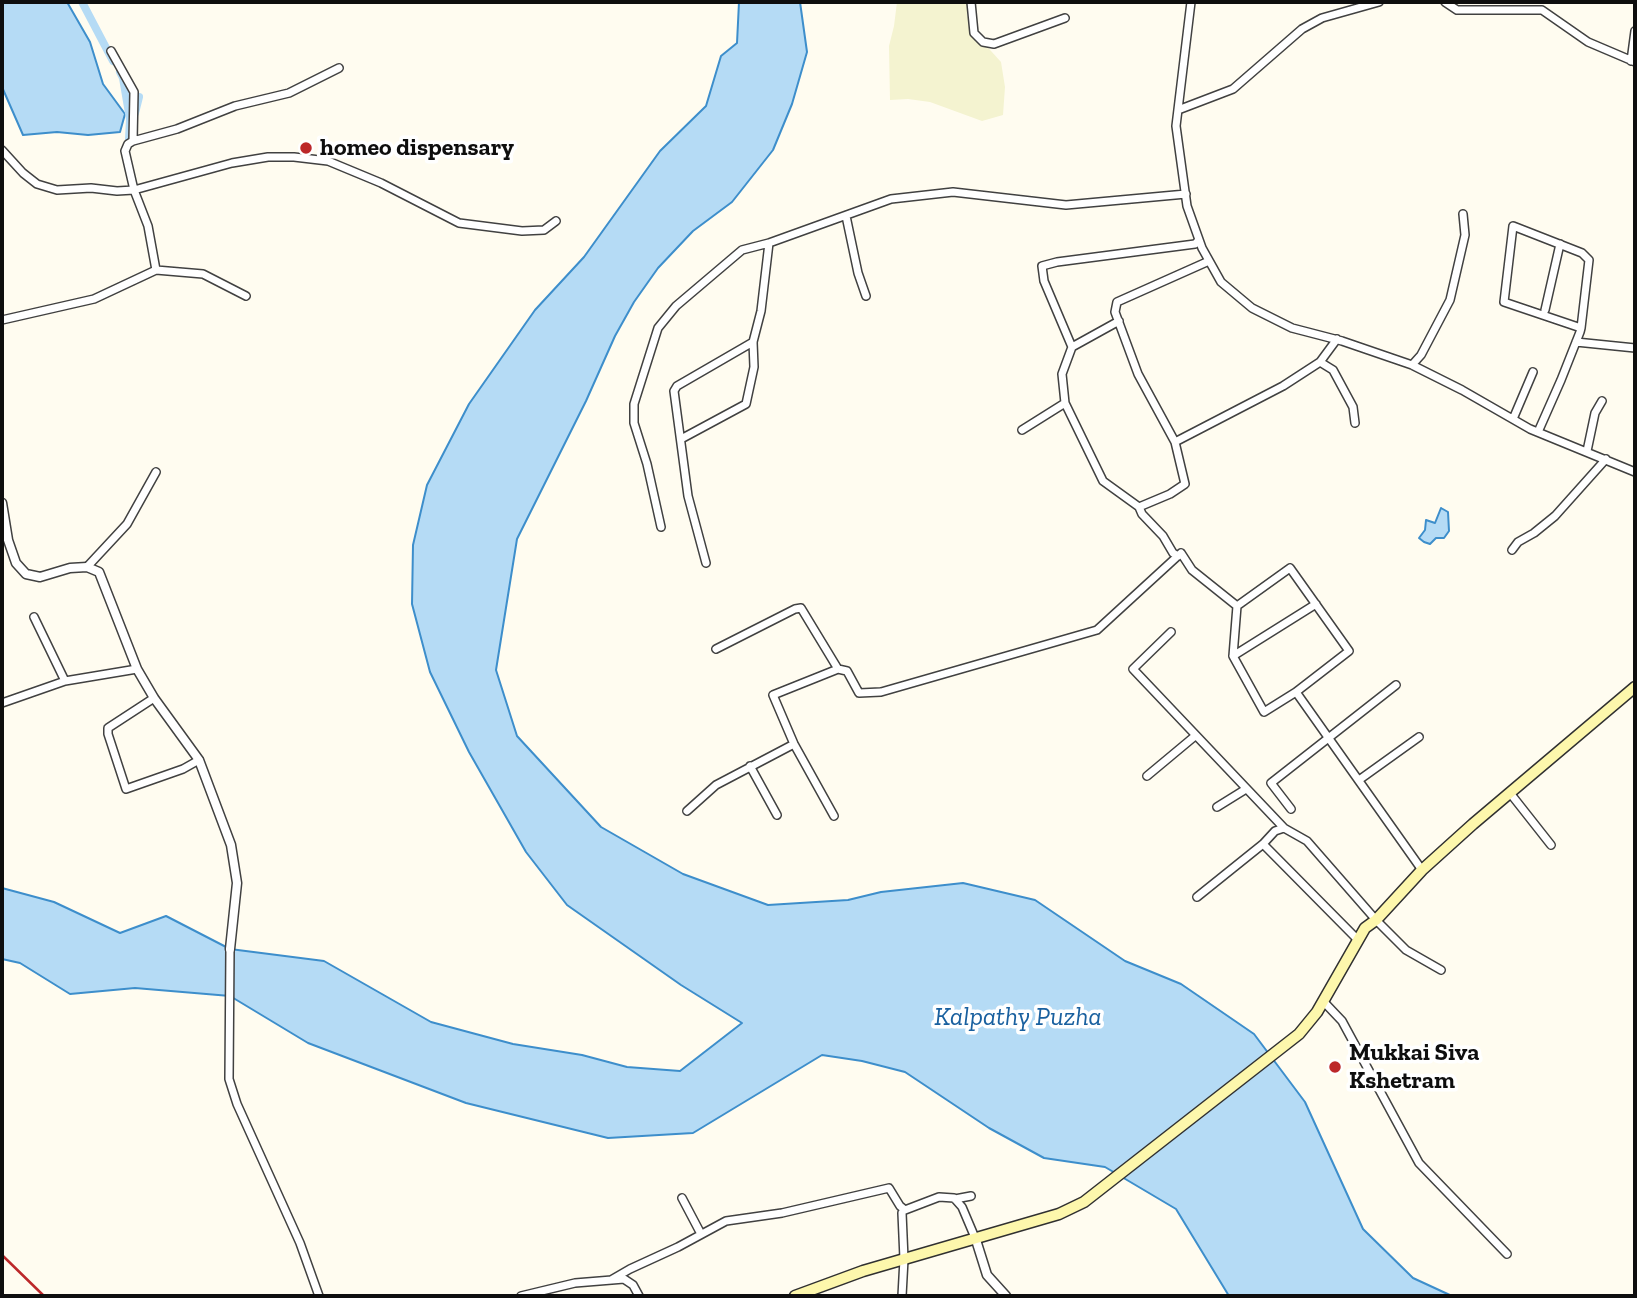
<!DOCTYPE html>
<html>
<head>
<meta charset="utf-8">
<style>
  body { margin:0 }
  #map { position:relative; width:1637px; height:1298px; overflow:hidden; background:#fffcf0; font-family:"Zilla Slab",serif }
  canvas { display:block }
  .frame { position:absolute; inset:0; border:4px solid #0e0e0e; pointer-events:none }
</style>
</head>
<body>
<div id="map">
<canvas width="1637" height="1298"></canvas>
<div class="frame"></div>
</div>
<script>
const context = document.querySelector('canvas').getContext('2d');
context.lineJoin = 'round';
function fill(path, color) { context.fillStyle = color; context.fill(path, 'evenodd'); }
const shape = rows => new Path2D(rows.map(r => 'M' + r).join(''));
function trace(path, color, width, dash) { context.strokeStyle = color; context.lineWidth = width; context.lineCap = dash ? 'butt' : 'round'; context.setLineDash(dash || []); context.stroke(path); }
function write(font, color, halo, rows, align = 'center') {
  context.font = font + ' "Zilla Slab",serif'; context.lineWidth = 7; context.setLineDash([]); context.textBaseline = 'middle'; context.strokeStyle = halo; context.fillStyle = color; for (const [text, x, y, turn = 0] of rows) {
    context.save(); context.translate(x, y); context.rotate((+turn || 0) * Math.PI / 180); context.textAlign = isNaN(turn) ? turn : align; if (halo) context.strokeText(text, 0, 0); context.fillText(text, 0, 0); context.restore();
  }
}
const farmland = shape([
  [897,2,969,2,967,15,972,30,1001,62,1005,87,1003,115,982,121,930,102,908,99,890,100,889,46,894,26]
]);
const water = shape([
  [2,2,67,2,90,42,103,84,125,114,120,132,88,135,57,132,23,135,2,87,2,2],
  [739,2,800,2,807,52,792,104,773,150,732,202,693,231,658,268,634,302,615,336,586,401,517,539,496,670,517,736,601,827,683,874,768,905,848,900,881,892,963,883,1035,900,1125,961,1181,984,1254,1034,1305,1102,1363,1229,1413,1278,1452,1296,1229,1296,1176,1209,1105,1167,1044,1158,989,1128,905,1072,862,1061,822,1055,693,1133,608,1138,466,1103,308,1043,230,996,135,988,70,994,20,963,2,959,2,888,54,902,120,933,166,916,230,949,324,961,431,1022,513,1044,582,1055,627,1067,680,1071,742,1023,681,985,567,905,526,852,469,752,430,672,412,604,413,545,427,485,469,404,535,310,584,257,660,151,706,106,721,56,737,43,739,2],
  [1441,508,1448,512,1449,531,1444,538,1436,538,1430,544,1424,542,1419,538,1425,530,1426,520,1435,523,1441,508]
]);
const canal = shape([
  [82,2,113,61],
  [120,72,123,78,130,119,129,139,132,126],
  [135,113,139,97]
]);
const minor = shape([
  [971,2,974,33,983,42,994,44,1065,18],
  [1191,2,1176,126,1187,206,1202,248,1221,282,1252,308,1292,328,1342,341,1412,365,1462,390,1530,429,1635,472],
  [1445,2,1457,10,1542,10,1588,42,1635,62],
  [111,51,134,92,133,141],
  [1631,61,1635,31],
  [1178,110,1233,89,1302,29,1322,18,1379,2],
  [2,150,23,173,37,184,57,190,91,188,117,191,134,190,232,163,268,157,294,157,328,161,381,183,459,223,522,231,544,230,556,221],
  [846,216,858,273,866,296],
  [156,270,148,226,134,190,125,151,128,144,133,141,177,129,235,106,289,93,339,68],
  [1545,310,1560,244],
  [2,320,94,299,156,270,203,274,246,296],
  [1119,321,1072,347,1062,374,1065,403,1103,481,1139,507,1142,514,1163,536,1173,553,1178,556],
  [1337,339,1320,362,1333,370,1353,407,1355,423],
  [1576,342,1635,348],
  [1072,347,1044,281,1042,266,1057,262,1195,244,1199,240],
  [1412,365,1421,355,1450,300,1465,235,1463,214],
  [1513,419,1533,372],
  [1022,430,1065,403],
  [1538,432,1561,380,1580,332,1581,328,1589,260,1582,253,1513,226,1504,302,1581,328],
  [681,439,746,404,754,367,753,342,761,311,769,243],
  [1175,442,1283,386,1320,362],
  [1587,451,1595,413,1602,401],
  [1139,507,1170,494,1185,484,1175,442,1138,374,1115,312,1117,302,1209,261],
  [661,527,647,464,634,423,634,404,658,328,676,306,742,250,769,243,891,199,953,192,1066,205,1186,194],
  [1512,550,1518,542,1534,533,1555,516,1606,459],
  [706,563,688,496,674,391,677,386,753,342],
  [87,567,127,524,156,472],
  [34,617,65,681],
  [1171,632,1133,669,1284,828,1307,841,1376,920,1406,950,1441,970],
  [716,649,795,609,801,608,838,669],
  [1233,656,1316,604],
  [1296,692,1264,712,1233,656,1237,606,1290,568,1349,651,1296,692,1422,870],
  [154,698,108,728,108,734,126,789,183,769,199,760],
  [2,703,65,681,137,669],
  [750,766,777,815],
  [1147,776,1195,736],
  [1359,780,1419,737],
  [1510,793,1551,845],
  [1217,807,1246,789],
  [1291,809,1271,783,1396,685],
  [687,811,716,785,794,744],
  [834,816,794,744,773,695,838,669,847,671,859,693,881,692,1097,630,1181,553,1192,570,1237,606],
  [1263,844,1358,940],
  [1197,897,1263,844,1275,831,1284,828],
  [230,949,229,1079,237,1104,300,1243,319,1296],
  [1323,1001,1342,1021,1419,1163,1507,1254],
  [682,1198,701,1234],
  [955,1199,971,1196],
  [611,1280,630,1269,678,1247,726,1221,782,1213,889,1188,900,1206,905,1210,939,1197,954,1198,962,1207,976,1240],
  [521,1296,575,1283,624,1279,633,1285,639,1296],
  [902,1296,904,1259,902,1213]
]);
const tertiary = shape([
  [2,503,8,540,16,563,26,574,40,577,70,568,87,567,99,572,137,669,154,698,199,760,231,845,237,883,230,949],
  [976,1240,987,1275,1006,1296]
]);
const secondary = shape([
  [795,1296,863,1271,1059,1214,1084,1202,1299,1034,1317,1012,1365,928,1376,920,1422,870,1473,824,1635,687]
]);
const rail = shape([
  [2,1255,44,1296]
]);
const markers = [
  [306,148,7,"#bc282a"],
  [1335,1067,7,"#bc282a"]
];
const poiNames = [
  ["homeo dispensary",320,148],
  ["Mukkai Siva",1349,1053],
  ["Kshetram",1349,1081]
];
const waterNames = [
  ["Kalpathy Puzha",1018,1018]
];
fill(farmland, '#f4f3d0');
fill(water, '#b5dbf5');
trace(water, '#3d8ecb', 2);
trace(canal, '#b5dbf5', 8);
trace(minor, '#414141', 10);
trace(tertiary, '#414141', 11);
trace(secondary, '#303030', 13);
trace(minor, '#fff', 7);
trace(tertiary, '#fff', 8);
trace(secondary, '#fdf7ac', 10);
trace(rail, '#bc282a', 2.5);
for (const [x, y, r, color] of markers) { const dot = new Path2D(); dot.arc(x, y, r, 0, 2 * Math.PI); context.fillStyle = color; context.fill(dot); trace(dot, '#fff', 2.5); }
write('bold 24px', '#0e0e0e', '#fff', poiNames, 'left');
write('italic 26px', '#19609f', '#fff', waterNames);
</script>
</body>
</html>
